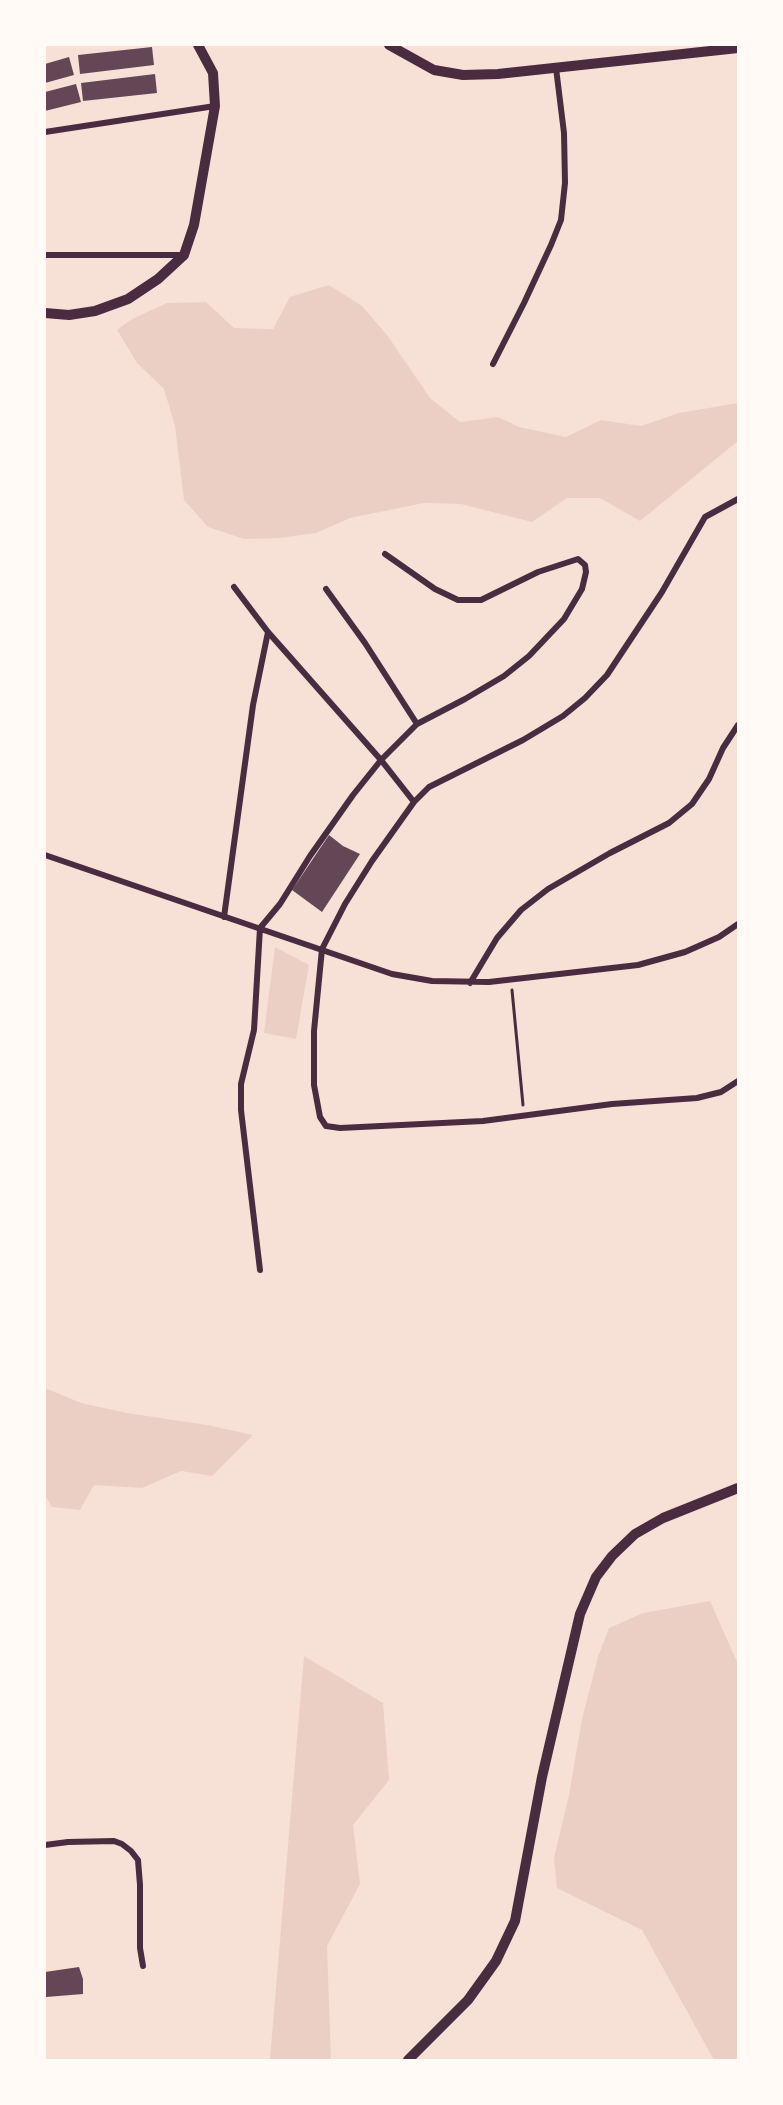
<!DOCTYPE html>
<html>
<head>
<meta charset="utf-8">
<style>
  body { margin:0 }
  #map { position:relative; width:783px; height:2105px; overflow:hidden; background:#f7e1d7; font-family:"Varela Round",sans-serif }
  canvas { display:block }
  .frame { position:absolute; inset:0; border:46px solid #fffaf5; pointer-events:none }
</style>
</head>
<body>
<div id="map">
<canvas width="783" height="2105"></canvas>
<div class="frame"></div>
</div>
<script>
const context = document.querySelector('canvas').getContext('2d');
context.lineJoin = 'round';
function fill(path, color) { context.fillStyle = color; context.fill(path, 'evenodd'); }
const shape = rows => new Path2D(rows.map(r => 'M' + r).join(''));
function trace(path, color, width, dash) { context.strokeStyle = color; context.lineWidth = width; context.lineCap = dash ? 'butt' : 'round'; context.setLineDash(dash || []); context.stroke(path); }
const green = shape([
  [329,285,362,306,387,335,430,398,460,422,498,417,519,427,566,437,601,420,641,426,679,413,738,403,738,441,640,521,600,498,567,498,532,522,461,504,424,503,350,518,316,533,280,538,244,539,208,527,184,500,175,426,164,389,137,363,117,330,132,319,167,303,206,302,234,328,273,329,290,297],
  [275,947,309,965,296,1039,264,1033],
  [45,1388,81,1403,127,1413,207,1425,253,1435,212,1476,181,1471,142,1488,94,1485,80,1510,52,1507,45,1496],
  [710,1601,738,1664,738,2060,714,2060,642,1930,557,1888,554,1858,569,1795,582,1719,598,1657,609,1628,643,1613],
  [304,1656,383,1703,389,1780,353,1825,360,1884,327,1946,331,2060,267,2060,270,2059]
]);
const building = shape([
  [152,47,154,65,80,74,78,55],
  [69,57,74,75,45,83,45,64],
  [155,74,157,93,83,101,81,83],
  [76,84,81,102,45,111,45,92],
  [329,835,343,846,360,854,322,912,292,890],
  [79,1967,83,1979,83,1994,46,1997,45,1972]
]);
const path = shape([
  [512,990,523,1105]
]);
const minor = shape([
  [45,132,215,106],
  [45,255,184,255],
  [493,364,524,303,551,245,561,220,565,183,564,133,556,68],
  [738,499,705,517,662,592,607,675,585,698,563,716,523,740,429,787,414,802,372,861,345,904,322,949,314,1031,314,1085,320,1117,326,1126,340,1128,483,1121,612,1104,697,1098,721,1092,738,1081],
  [234,587,268,632,381,760,414,802],
  [326,589,365,643,417,724],
  [45,855,392,974,432,981,489,982,638,965,685,952,719,937,738,924],
  [224,917,253,705,268,632],
  [470,983,497,938,521,910,548,889,610,853,669,823,692,804,709,779,723,748,738,725],
  [260,1270,241,1110,241,1084,254,1030,260,928,280,904,310,856,353,795,381,760,417,724,465,699,504,676,529,656,564,619,582,589,586,572,585,565,578,559,538,572,481,600,458,600,435,589,385,554],
  [45,1845,68,1842,114,1841,122,1844,131,1851,138,1860,140,1885,140,1948,143,1966]
]);
const tertiary = shape([
  [389,45,434,70,463,75,498,74,738,48],
  [45,313,69,315,95,311,128,299,158,279,184,255,194,225,215,106,213,73,198,45],
  [408,2060,468,2000,496,1961,515,1921,542,1777,580,1614,596,1577,612,1556,635,1534,663,1518,738,1488]
]);
fill(green, '#ebcfc5');
fill(building, '#644757');
trace(path, '#4a2c40', 3);
trace(minor, '#4a2c40', 6);
trace(tertiary, '#4a2c40', 10);
</script>
</body>
</html>
